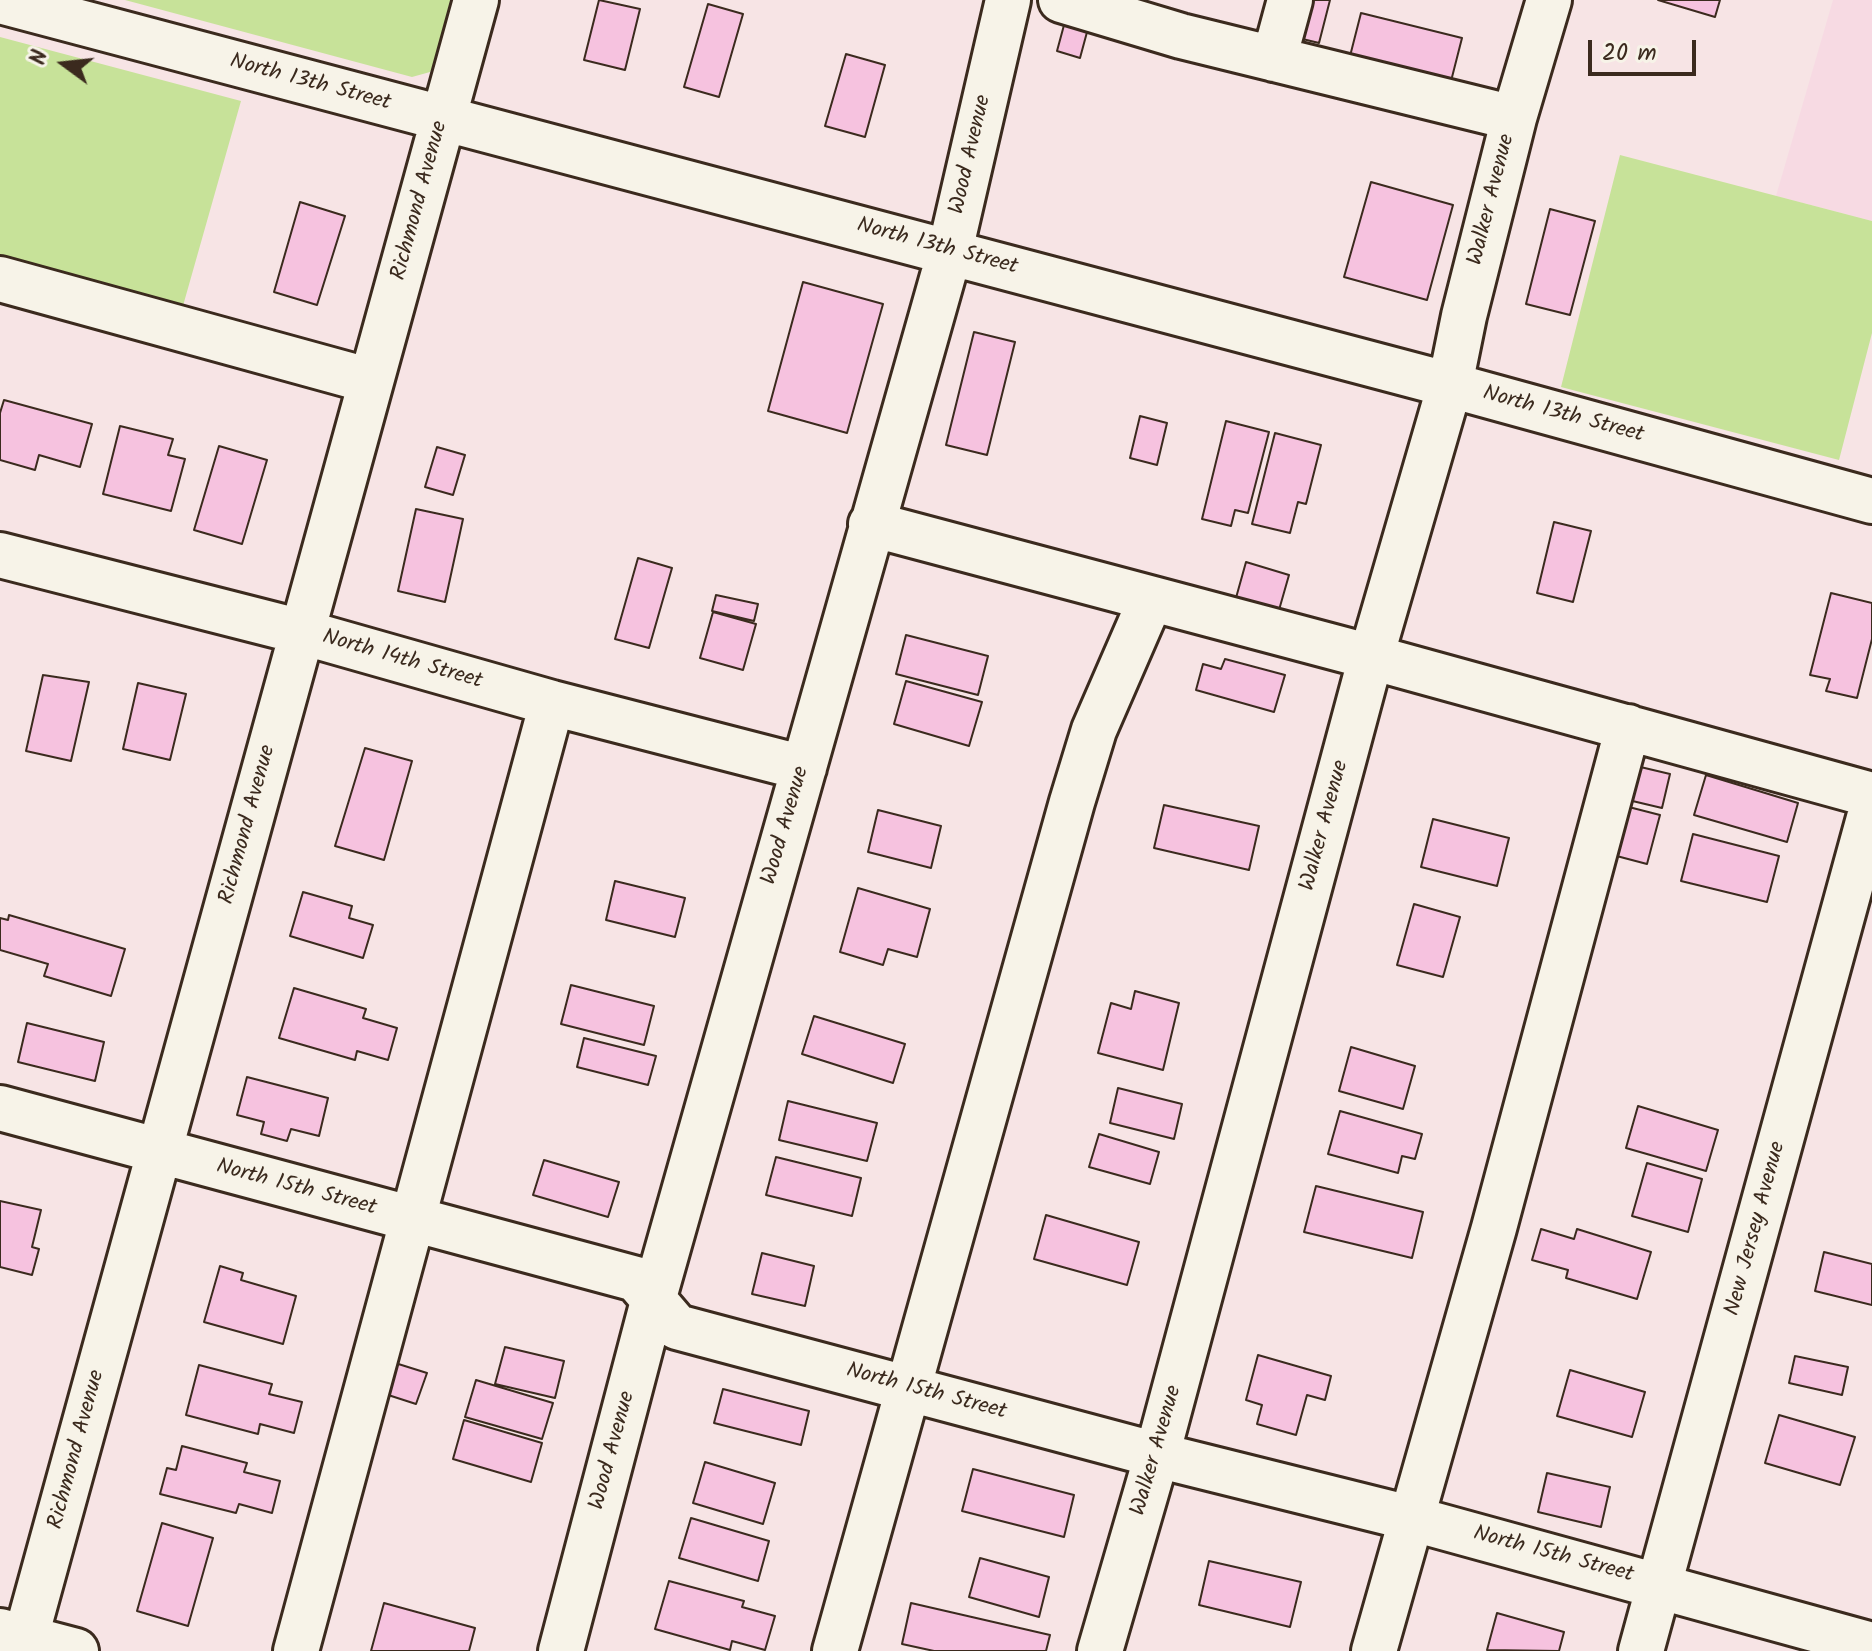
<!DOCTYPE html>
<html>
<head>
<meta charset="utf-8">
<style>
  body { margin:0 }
  #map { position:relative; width:1872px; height:1651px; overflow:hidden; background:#f7e4e5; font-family:Kalam,sans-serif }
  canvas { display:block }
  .north { position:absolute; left:24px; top:24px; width:80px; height:80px; -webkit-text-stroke:6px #f7f3e8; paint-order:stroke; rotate:285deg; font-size:22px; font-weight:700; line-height:32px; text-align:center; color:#3b2a1e }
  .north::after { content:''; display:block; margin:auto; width:28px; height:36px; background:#3b2a1e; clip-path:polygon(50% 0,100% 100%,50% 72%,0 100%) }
  .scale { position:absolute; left:1588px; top:40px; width:108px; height:36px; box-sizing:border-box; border:4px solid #3b2a1e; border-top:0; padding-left:10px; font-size:24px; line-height:28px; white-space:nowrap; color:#3b2a1e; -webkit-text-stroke:6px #f7f3e8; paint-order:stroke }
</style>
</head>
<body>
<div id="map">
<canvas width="1872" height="1651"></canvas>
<div class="north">N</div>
<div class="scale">20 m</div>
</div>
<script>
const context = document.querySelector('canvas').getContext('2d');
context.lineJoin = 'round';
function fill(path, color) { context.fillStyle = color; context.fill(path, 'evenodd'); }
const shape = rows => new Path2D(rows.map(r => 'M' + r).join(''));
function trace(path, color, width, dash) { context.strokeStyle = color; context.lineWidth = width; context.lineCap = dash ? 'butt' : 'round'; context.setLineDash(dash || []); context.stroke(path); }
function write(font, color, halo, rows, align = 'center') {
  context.font = font + ' Kalam,sans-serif'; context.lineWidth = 8; context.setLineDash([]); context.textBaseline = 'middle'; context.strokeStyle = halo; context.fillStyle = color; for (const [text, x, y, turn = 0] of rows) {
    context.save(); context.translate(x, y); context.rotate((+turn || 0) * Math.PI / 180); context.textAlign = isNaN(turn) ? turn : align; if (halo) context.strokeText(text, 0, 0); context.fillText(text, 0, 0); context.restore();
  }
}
const built = shape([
  [1833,0,1872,0,1872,221,1776,196]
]);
const green = shape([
  [125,0,455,0,441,55,430,72,412,77],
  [0,37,241,101,175,334,0,287],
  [1620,155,1872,221,1872,333,1839,460,1561,387]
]);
const building = shape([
  [599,0,640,9,625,70,584,60,599,0],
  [1299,0,1330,0,1319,43,1290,36,1299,0],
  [1658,0,1720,0,1715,17,1658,0],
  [708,4,743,14,719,97,684,87,708,4],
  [1361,13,1462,38,1449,89,1348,64,1361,13],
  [1067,14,1090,21,1080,58,1057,51,1067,14],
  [846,54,885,65,865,137,825,126,846,54],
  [1371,182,1453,205,1427,300,1344,277,1371,182],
  [300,202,345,216,317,305,274,292,300,202],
  [1550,209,1595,221,1570,315,1526,304,1550,209],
  [803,282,883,304,847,433,768,411,803,282],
  [974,332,1015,342,987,455,946,445,974,332],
  [4,400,92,424,80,467,39,455,35,470,0,460,0,413,4,400],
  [1140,416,1167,423,1157,465,1130,458,1140,416],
  [1226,421,1269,432,1248,513,1235,510,1231,526,1202,519,1226,421],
  [120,426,173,439,168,455,185,459,171,511,103,494,120,426],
  [1275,433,1321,445,1306,504,1298,502,1290,533,1252,524,1275,433],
  [219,446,267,460,242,544,194,530,219,446],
  [437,447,465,455,453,495,425,487,437,447],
  [416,509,463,519,445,602,398,591,416,509],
  [1554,522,1591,531,1573,602,1537,593,1554,522],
  [638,558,672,568,649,648,615,639,638,558],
  [1246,562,1289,575,1277,617,1234,605,1246,562],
  [1831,593,1872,603,1872,639,1857,698,1826,691,1830,679,1810,675,1831,593],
  [716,595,758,604,754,621,712,611,716,595],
  [713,612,756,624,743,670,700,658,713,612],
  [906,635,988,656,978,695,896,674,906,635],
  [1225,659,1285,675,1274,712,1196,690,1203,664,1221,669,1225,659],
  [43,675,89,682,71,761,26,751,43,675],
  [906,681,982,702,969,746,894,724,906,681],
  [138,683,186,694,170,760,123,749,138,683],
  [365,748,412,761,384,860,335,846,365,748],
  [1632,765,1670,774,1662,808,1624,799,1632,765],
  [1706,775,1798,803,1787,842,1694,815,1706,775],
  [1164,805,1259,826,1249,870,1154,848,1164,805],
  [1621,805,1660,815,1647,864,1609,854,1621,805],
  [878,810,941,826,931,868,868,852,878,810],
  [1433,819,1509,838,1497,886,1421,867,1433,819],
  [1693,834,1779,856,1767,902,1681,881,1693,834],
  [615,881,685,898,675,937,606,920,615,881],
  [858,888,930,909,917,957,888,949,883,965,840,952,858,888],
  [303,892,352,906,349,918,373,925,363,958,290,936,303,892],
  [1414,904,1460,917,1443,977,1397,965,1414,904],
  [9,915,125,949,111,996,44,976,48,964,0,950,0,918,8,920,9,915],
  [571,985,654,1006,644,1045,561,1024,571,985],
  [294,988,366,1009,363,1018,397,1028,388,1060,357,1051,355,1060,279,1038,294,988],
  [1135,991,1179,1003,1163,1070,1098,1053,1111,1003,1131,1009,1135,991],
  [814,1016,905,1044,893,1083,802,1054,814,1016],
  [27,1023,104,1042,95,1081,18,1062,27,1023],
  [584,1038,656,1056,648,1085,577,1067,584,1038],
  [1351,1047,1415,1066,1403,1109,1339,1091,1351,1047],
  [247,1077,328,1098,319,1136,291,1129,287,1141,261,1134,264,1122,237,1115,247,1077],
  [1118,1088,1182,1104,1174,1139,1110,1123,1118,1088],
  [788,1101,877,1123,867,1161,779,1140,788,1101],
  [1638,1106,1718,1130,1706,1171,1626,1148,1638,1106],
  [1340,1111,1422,1134,1415,1159,1402,1156,1398,1173,1328,1154,1340,1111],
  [1099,1134,1159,1152,1150,1184,1089,1167,1099,1134],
  [776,1157,861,1178,852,1216,766,1195,776,1157],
  [544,1160,619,1182,608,1217,533,1195,544,1160],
  [1647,1163,1702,1179,1688,1232,1632,1216,1647,1163],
  [1316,1186,1423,1212,1412,1258,1304,1232,1316,1186],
  [0,1201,41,1210,32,1247,39,1249,32,1275,0,1267,0,1201],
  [1046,1215,1139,1242,1127,1285,1034,1259,1046,1215],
  [1541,1229,1574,1239,1577,1229,1651,1252,1637,1299,1566,1278,1568,1270,1532,1260,1541,1229],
  [1824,1252,1872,1264,1872,1305,1815,1291,1824,1252],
  [762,1253,814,1266,805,1306,752,1294,762,1253],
  [220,1266,243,1273,241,1280,296,1296,283,1344,204,1322,220,1266],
  [505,1347,564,1361,555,1398,495,1384,505,1347],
  [1258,1355,1331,1376,1325,1400,1307,1395,1296,1435,1257,1424,1262,1405,1246,1400,1258,1355],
  [1795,1356,1848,1367,1842,1395,1789,1383,1795,1356],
  [392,1362,427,1373,416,1404,382,1393,392,1362],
  [199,1365,272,1384,269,1394,302,1402,294,1433,260,1424,258,1434,186,1415,199,1365],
  [1570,1370,1645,1392,1632,1437,1557,1416,1570,1370],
  [476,1380,553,1403,542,1439,465,1417,476,1380],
  [723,1389,809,1411,801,1445,714,1423,723,1389],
  [1779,1415,1855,1437,1840,1485,1765,1463,1779,1415],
  [464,1420,542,1443,531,1482,453,1459,464,1420],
  [182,1446,247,1463,244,1472,280,1481,272,1513,239,1504,236,1513,160,1494,167,1468,176,1470,182,1446],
  [705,1462,775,1483,763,1524,693,1503,705,1462],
  [973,1469,1074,1495,1064,1537,962,1511,973,1469],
  [1547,1473,1610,1487,1601,1527,1538,1512,1547,1473],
  [691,1518,769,1541,758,1581,679,1558,691,1518],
  [162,1523,213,1538,188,1626,137,1611,162,1523],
  [980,1558,1049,1577,1039,1617,969,1597,980,1558],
  [1209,1561,1301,1582,1290,1627,1199,1605,1209,1561],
  [669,1581,744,1601,742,1607,775,1616,765,1650,732,1641,730,1650,655,1629,669,1581],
  [384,1603,475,1628,469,1651,371,1651,384,1603],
  [911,1603,1050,1635,1046,1651,934,1651,902,1644,911,1603],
  [1497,1613,1564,1632,1559,1651,1487,1650,1497,1613]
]);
const minor = shape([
  [1061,0,1181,36,1514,118],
  [0,1,1450,385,1872,501],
  [1274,59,1290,0],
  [0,279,371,381],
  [871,524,1371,657,1872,795],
  [0,555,302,632,552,703,804,768],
  [0,1108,636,1279,677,1327,1157,1455,1410,1518,1872,1645],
  [0,1631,76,1651],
  [22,1651,476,0],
  [296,1651,552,703],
  [561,1651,653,1301,950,251,1008,0],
  [835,1651,1072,802,1094,730,1151,599],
  [1100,1651,1157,1455,1371,657,1450,385,1464,316,1514,118,1549,0],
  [1374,1651,1494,1228,1628,727],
  [1641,1651,1872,807]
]);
const streetNames = [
  ["North 13th Street",310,84,15],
  ["Wood Avenue",972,155,-77],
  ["Walker Avenue",1493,200,-76],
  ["Richmond Avenue",421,201,-75],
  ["North 13th Street",937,248,15],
  ["North 13th Street",1563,416,15],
  ["North 14th Street",402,661,16],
  ["Richmond Avenue",249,825,-75],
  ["Wood Avenue",787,826,-74],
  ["Walker Avenue",1326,826,-75],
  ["North 15th Street",296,1189,15],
  ["New Jersey Avenue",1757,1229,-75],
  ["North 15th Street",926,1393,15],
  ["Richmond Avenue",78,1450,-75],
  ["Wood Avenue",614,1451,-75],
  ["Walker Avenue",1158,1451,-74],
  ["North 15th Street",1553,1556,15]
];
fill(built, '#f7dae3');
fill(green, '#c7e299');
fill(building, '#f6c2df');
trace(building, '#3b2a1e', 2);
trace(minor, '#3b2a1e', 50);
trace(minor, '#f7f3e8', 44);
write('22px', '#3b2a1e', '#f7f3e8', streetNames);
</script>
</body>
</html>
